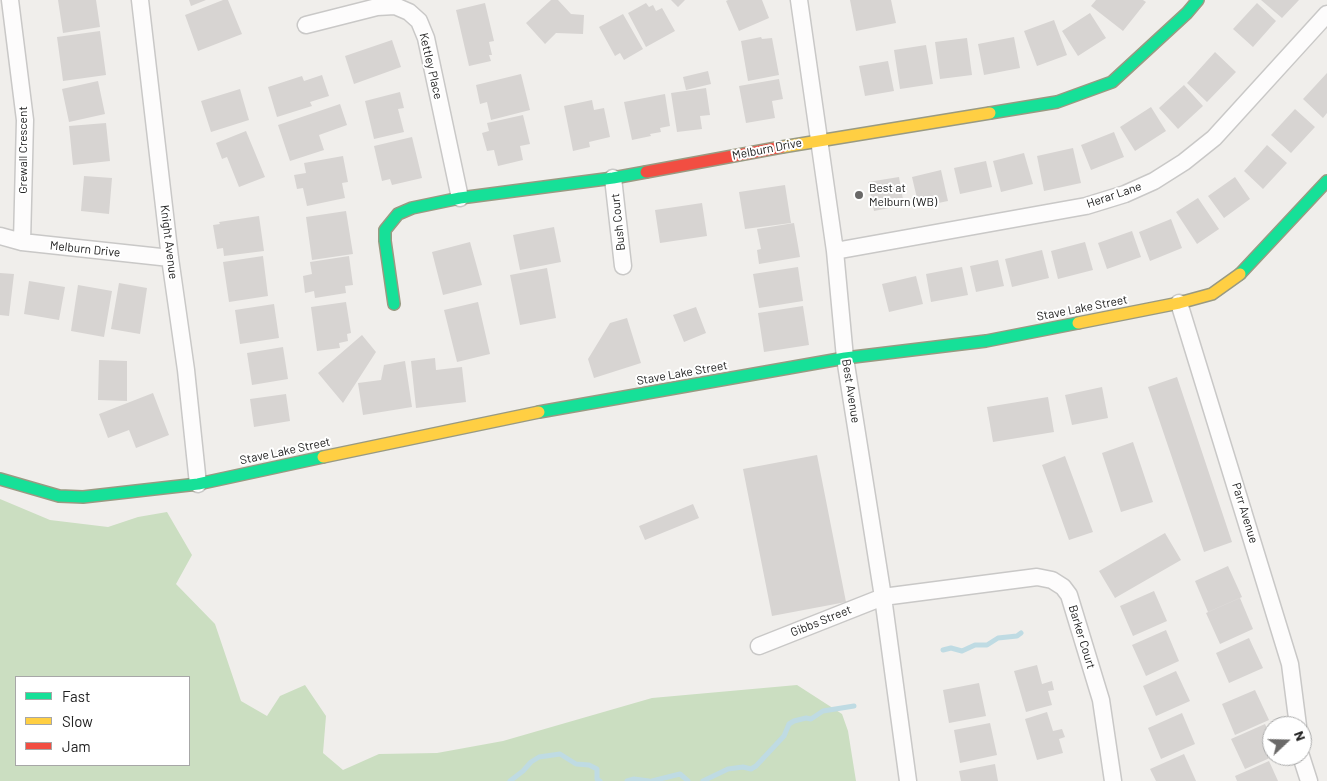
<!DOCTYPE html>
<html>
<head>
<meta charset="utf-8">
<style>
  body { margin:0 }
  #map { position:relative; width:1327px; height:781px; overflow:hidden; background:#f0eeeb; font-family:Barlow,sans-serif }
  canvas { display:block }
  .legend { position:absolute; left:15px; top:676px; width:175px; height:90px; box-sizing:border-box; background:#fff; border:1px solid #a7a7a7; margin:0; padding:6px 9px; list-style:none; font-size:15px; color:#222 }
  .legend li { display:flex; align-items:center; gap:10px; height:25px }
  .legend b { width:25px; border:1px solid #a7a7a7 }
  .north { position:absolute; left:1262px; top:716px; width:50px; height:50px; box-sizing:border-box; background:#fff; border:1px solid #a7a7a7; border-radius:50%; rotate:69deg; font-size:14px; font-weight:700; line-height:20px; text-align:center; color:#222 }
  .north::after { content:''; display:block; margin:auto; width:18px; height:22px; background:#6a6968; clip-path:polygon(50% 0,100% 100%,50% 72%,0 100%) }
</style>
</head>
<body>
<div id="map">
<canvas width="1327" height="781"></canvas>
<ul class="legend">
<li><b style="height:6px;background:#16e098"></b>Fast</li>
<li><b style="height:6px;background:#ffcf43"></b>Slow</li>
<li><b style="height:6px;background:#f24e42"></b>Jam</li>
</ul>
<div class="north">N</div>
</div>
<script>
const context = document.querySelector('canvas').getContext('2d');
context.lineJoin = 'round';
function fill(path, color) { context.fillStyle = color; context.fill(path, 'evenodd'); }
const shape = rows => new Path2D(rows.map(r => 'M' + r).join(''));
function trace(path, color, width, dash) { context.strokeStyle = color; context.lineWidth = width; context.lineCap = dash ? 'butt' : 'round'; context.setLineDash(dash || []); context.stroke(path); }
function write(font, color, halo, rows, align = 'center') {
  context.font = font + ' Barlow,sans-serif'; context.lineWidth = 4; context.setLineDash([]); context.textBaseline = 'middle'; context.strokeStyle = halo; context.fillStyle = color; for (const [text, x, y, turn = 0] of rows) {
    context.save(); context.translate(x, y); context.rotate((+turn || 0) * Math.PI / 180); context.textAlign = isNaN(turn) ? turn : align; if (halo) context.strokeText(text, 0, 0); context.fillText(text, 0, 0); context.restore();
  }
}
const forest = shape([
  [0,499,50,520,108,527,138,517,167,512,192,555,176,584,215,624,241,701,267,716,280,696,305,685,326,716,323,753,343,770,379,754,437,753,503,741,652,698,797,685,842,714,848,731,856,781,0,781],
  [16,677,189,677,189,765,16,765]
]);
const stream = shape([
  [943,650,951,648,962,651,975,645,987,645,998,638,1017,636,1021,633],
  [510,781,523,771,531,762,539,757,560,754,576,764,589,765,597,769,597,779,600,781],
  [627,781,634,779,649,781],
  [652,781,680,774,688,781],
  [703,781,728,769,743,767,751,769,756,766,784,736,789,724,794,721,806,718,811,719,823,711,854,706]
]);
const building = shape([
  [58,0,96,0,100,27,63,33],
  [189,0,206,0,191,6],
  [223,0,228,0,242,34,198,51,185,15],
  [551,0,558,0,571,14,584,15,583,34,556,33,545,44,526,23],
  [671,0,685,0,678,7],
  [728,0,762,0,769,18,739,31,726,1],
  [850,0,891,0,896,23,856,31],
  [1096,0,1143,0,1146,2,1123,31,1091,6],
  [1261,0,1299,0,1282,18],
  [485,3,494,41,489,42,492,55,489,55,491,61,469,66,456,10],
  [646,3,649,7,653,5,656,11,662,8,675,31,646,47,628,13],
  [1257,3,1276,21,1253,47,1233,29],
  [1090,13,1106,38,1078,56,1062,31],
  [623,14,643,49,624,60,620,53,615,56,599,27],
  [1054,20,1067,55,1037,66,1024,31],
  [100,31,106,75,63,81,57,37],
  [761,37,762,39,772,38,779,75,748,81,741,41],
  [1014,37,1020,68,984,75,978,44],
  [967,38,972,75,940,79,935,42],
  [392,40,401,67,354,84,345,56],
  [926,45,933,84,900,89,894,50],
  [1215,52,1236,72,1207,102,1187,83],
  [888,61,894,91,865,96,859,66],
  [708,71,711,84,686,90,683,77],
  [1327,73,1327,113,1323,118,1303,99],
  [521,74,530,110,491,120,487,102,480,104,476,85],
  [322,75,329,96,310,102,312,106,277,117,268,87,302,76,304,81],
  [779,79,783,99,772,101,775,118,746,123,739,86],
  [98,81,105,114,69,122,62,89],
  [1184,85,1203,106,1178,129,1159,108],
  [706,88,710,115,700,116,702,129,677,132,671,93],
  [240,89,249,120,211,132,201,101],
  [400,92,404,108,398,109,404,132,374,139,365,101],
  [665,94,670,126,660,128,661,132,650,134,651,136,632,140,624,102],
  [592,100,594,110,604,108,610,137,589,142,590,147,573,151,564,106],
  [340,104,347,125,319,135,324,150,290,161,278,125],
  [1151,107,1166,131,1135,151,1120,127],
  [1295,109,1315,127,1291,153,1271,135],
  [523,115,530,144,520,146,523,160,498,166,494,150,487,151,482,133,489,131,487,123],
  [106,123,110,161,73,165,69,126],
  [246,131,265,177,239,187,227,157,222,159,216,143],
  [1114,132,1124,157,1091,170,1081,145],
  [412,137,422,178,392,185,390,179,382,181,374,146],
  [1267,145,1287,163,1263,189,1244,171],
  [1073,148,1081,183,1044,191,1037,156],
  [1024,153,1033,184,1001,192,993,161],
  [343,156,348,182,342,183,345,198,307,206,303,188,297,189,294,175,306,173,304,163],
  [986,161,992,187,960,194,954,168],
  [941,170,948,201,919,207,912,177],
  [84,176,112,178,109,214,81,211],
  [899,177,904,205,874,211,868,182],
  [1235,177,1250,199,1224,218,1208,196],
  [785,185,791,223,745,229,739,192],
  [1198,198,1219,229,1197,244,1176,212],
  [702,203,707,236,660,243,655,210],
  [346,211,353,254,312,260,306,217],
  [259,216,264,251,224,256,223,248,217,249,213,225,220,224,219,222],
  [1171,219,1182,248,1150,261,1139,232],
  [794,223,800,257,759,264,757,250,761,249,757,229],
  [554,227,561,262,520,270,513,235],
  [1132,231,1141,257,1107,269,1098,243],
  [470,242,482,285,443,295,432,252],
  [1085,242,1093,270,1058,279,1051,251],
  [1042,250,1049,278,1012,287,1005,259],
  [263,256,268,296,229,302,223,262],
  [349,256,353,285,345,286,346,293,315,298,314,291,305,293,303,276,312,274,310,262],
  [998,260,1004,286,976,292,970,266],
  [798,267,803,301,759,308,753,274],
  [962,267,968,295,931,302,926,274],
  [547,268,556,318,520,325,510,275],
  [0,273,14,274,9,316,0,315],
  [916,276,923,304,889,312,882,284],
  [29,281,65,287,59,320,24,314],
  [119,283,147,288,140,334,111,329],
  [78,285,112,291,104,337,71,331],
  [346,302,351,333,347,334,348,341,339,343,340,348,317,351,311,307],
  [478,302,490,354,457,362,444,310],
  [274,304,279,338,240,344,235,310],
  [803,306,809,345,764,352,758,313],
  [696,307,706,333,684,342,673,315],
  [627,318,641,363,594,378,588,359,610,323],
  [362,335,376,352,343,403,318,373],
  [283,347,288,379,252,385,247,353],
  [435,358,436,370,462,367,466,402,416,408,411,361],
  [99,360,127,361,127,401,98,400],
  [405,361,412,407,363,415,358,383,381,380,384,365],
  [1177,377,1232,542,1204,552,1148,387],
  [1102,387,1108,418,1072,425,1065,395],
  [153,393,169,435,136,448,129,430,108,438,99,414],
  [286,394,290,421,254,427,250,399],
  [1048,397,1054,432,993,442,987,407],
  [1133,442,1153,502,1121,512,1102,453],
  [817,455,846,602,772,616,743,469],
  [1065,456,1093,532,1069,540,1042,465],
  [693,504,699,518,645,540,639,526],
  [1165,533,1181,560,1115,598,1099,571],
  [1228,566,1242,597,1208,612,1195,581],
  [1154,591,1167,621,1133,636,1120,606],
  [1240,598,1253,629,1220,644,1206,613],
  [1166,630,1179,661,1146,676,1132,645],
  [1249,638,1263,668,1229,683,1216,653],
  [1037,665,1042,684,1052,681,1054,690,1048,691,1052,705,1026,712,1014,671],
  [1176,671,1190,701,1156,716,1143,686],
  [979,683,986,716,949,723,943,690],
  [1255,690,1269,720,1235,735,1222,704],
  [1047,712,1053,731,1062,729,1065,737,1059,739,1063,753,1037,760,1025,719],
  [1182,713,1195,744,1161,759,1148,728],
  [990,723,997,755,960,763,954,730],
  [1265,724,1272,740,1272,757,1245,769,1231,739],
  [1184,754,1196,781,1156,781,1150,769],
  [1269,761,1278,781,1237,781,1235,776],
  [995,764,998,781,961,781,959,771]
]);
const street = shape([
  [10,0,25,120,22,242],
  [140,0,170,258,186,370,198,484],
  [799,0,835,251,845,358,883,597,908,781],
  [306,25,377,7,395,6,409,12,419,21,426,38,460,198],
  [613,178,623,266],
  [0,236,22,242,170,258],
  [835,251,1086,206,1125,194,1154,181,1184,162,1214,138,1327,14],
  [1179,303,1290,664,1298,726],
  [759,646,883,597,1037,577,1052,580,1063,587,1069,595,1101,700,1113,781],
  [1301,756,1309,781]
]);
const fast = shape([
  [990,113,1057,102,1112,82,1187,13,1198,0],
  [1240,274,1327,181],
  [394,304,385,241,385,230,398,214,412,208,460,198,613,178,646,172],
  [539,412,845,358,986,341,1078,323],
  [0,479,59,496,83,497,198,484,323,457]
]);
const slow = shape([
  [782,147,990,113],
  [1078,323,1179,303,1212,294,1240,274],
  [323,457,539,412]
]);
const jam = shape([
  [646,172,782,147]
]);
const markers = [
  [859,195,5,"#6a6968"]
];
const streetNames = [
  ["Kettley Place",431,66,77],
  ["Melburn Drive",767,149,-11],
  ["Grewall Crescent",23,150,-90],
  ["Herar Lane",1114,195,-19],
  ["Bush Court",618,222,-96],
  ["Knight Avenue",169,242,83],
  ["Melburn Drive",85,249,6],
  ["Stave Lake Street",1082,308,-11],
  ["Stave Lake Street",682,373,-10],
  ["Best Avenue",851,391,81],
  ["Stave Lake Street",285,451,-12],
  ["Parr Avenue",1245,513,73],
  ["Gibbs Street",821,621,-22],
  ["Barker Court",1082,637,73]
];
const poiNames = [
  ["Best at",869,188],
  ["Melburn (WB)",869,202]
];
fill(forest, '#cbdec1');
trace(stream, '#bfdbe3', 5);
fill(building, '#d7d4d2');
trace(street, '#c9c8c7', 19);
trace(fast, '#999a82', 14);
trace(slow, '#999a82', 14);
trace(jam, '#999a82', 14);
trace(street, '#fdfcfc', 16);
trace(fast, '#16e098', 11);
trace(slow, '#ffcf43', 11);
trace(jam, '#f24e42', 11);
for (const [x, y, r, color] of markers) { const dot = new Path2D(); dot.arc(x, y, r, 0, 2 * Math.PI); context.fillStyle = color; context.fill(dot); trace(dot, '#fff', 2); }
write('12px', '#222', '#fff', streetNames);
write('12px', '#222', '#fff', poiNames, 'left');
</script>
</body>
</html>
